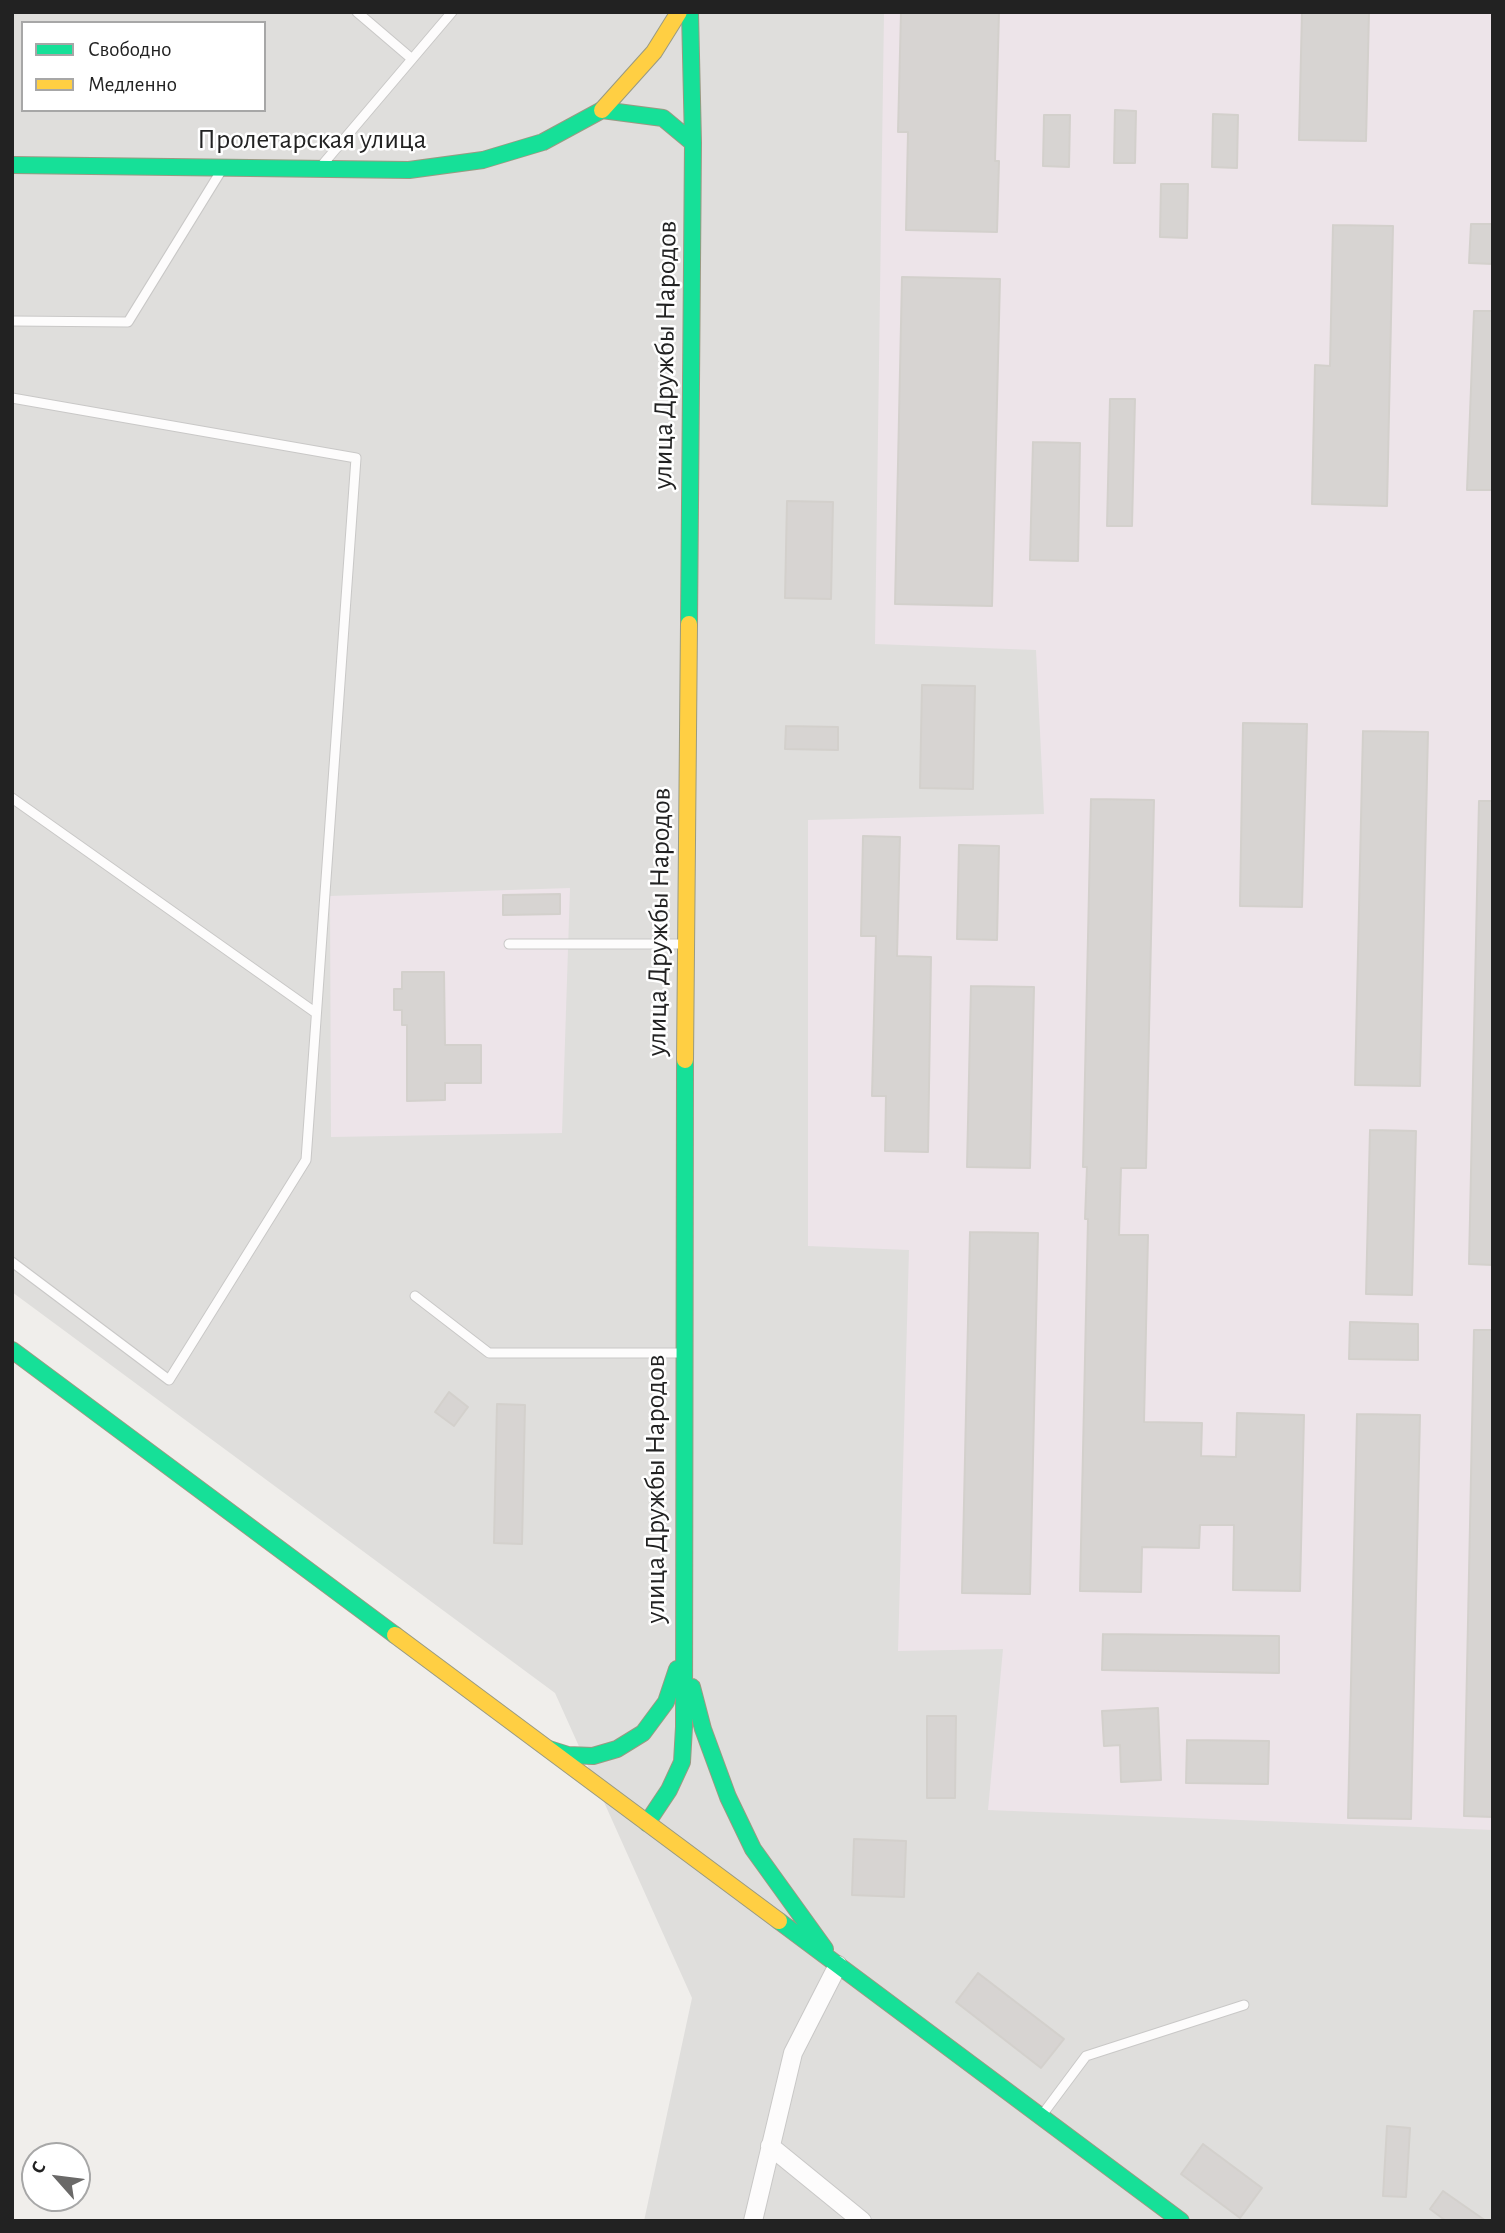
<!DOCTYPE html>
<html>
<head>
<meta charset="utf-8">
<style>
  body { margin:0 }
  #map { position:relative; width:1505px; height:2233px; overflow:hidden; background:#f0eeeb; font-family:"Alegreya Sans",sans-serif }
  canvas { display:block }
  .frame { position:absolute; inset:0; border:14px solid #222; pointer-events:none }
  .legend { position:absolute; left:21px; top:21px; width:245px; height:91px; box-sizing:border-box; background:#fff; border:2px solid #a7a7a7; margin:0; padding:9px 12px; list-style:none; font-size:21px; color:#222 }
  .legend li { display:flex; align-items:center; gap:14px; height:35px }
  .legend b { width:35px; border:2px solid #a7a7a7 }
  .north { position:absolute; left:21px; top:2142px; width:70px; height:70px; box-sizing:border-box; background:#fff; border:2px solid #a7a7a7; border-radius:50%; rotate:298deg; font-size:19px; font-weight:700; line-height:28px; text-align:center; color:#222 }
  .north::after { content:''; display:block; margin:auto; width:24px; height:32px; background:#6a6968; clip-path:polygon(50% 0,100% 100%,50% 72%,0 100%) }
</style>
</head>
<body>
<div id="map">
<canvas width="1505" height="2233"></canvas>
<div class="frame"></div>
<ul class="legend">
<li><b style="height:9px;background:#16e098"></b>Свободно</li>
<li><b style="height:9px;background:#ffcf43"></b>Медленно</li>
</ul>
<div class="north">С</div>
</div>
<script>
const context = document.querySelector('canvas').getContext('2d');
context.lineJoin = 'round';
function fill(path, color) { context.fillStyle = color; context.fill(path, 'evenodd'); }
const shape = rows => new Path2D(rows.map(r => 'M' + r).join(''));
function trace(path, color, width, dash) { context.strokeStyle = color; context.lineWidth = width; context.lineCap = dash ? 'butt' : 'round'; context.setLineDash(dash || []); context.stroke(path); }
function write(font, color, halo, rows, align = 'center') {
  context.font = font + ' "Alegreya Sans",sans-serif'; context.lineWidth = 5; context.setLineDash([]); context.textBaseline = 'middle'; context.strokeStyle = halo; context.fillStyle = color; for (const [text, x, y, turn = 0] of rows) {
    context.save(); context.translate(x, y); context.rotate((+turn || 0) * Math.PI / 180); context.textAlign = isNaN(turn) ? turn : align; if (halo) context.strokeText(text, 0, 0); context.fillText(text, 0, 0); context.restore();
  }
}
const residential = shape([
  [12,12,1493,12,1493,2221,644,2221,692,1998,555,1693,12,1292],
  [23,23,264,23,264,110,23,110]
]);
const industrial = shape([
  [884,12,1493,12,1493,1830,988,1810,1003,1649,898,1651,909,1250,808,1246,808,820,1044,814,1036,650,875,644],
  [570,888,562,1133,331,1137,330,896]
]);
const building = shape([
  [901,12,999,12,995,161,999,161,997,232,906,230,908,132,898,132,901,12],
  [1302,12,1369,12,1366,141,1299,140,1302,12],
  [1115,110,1136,111,1135,163,1114,163,1115,110],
  [1213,114,1238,115,1237,168,1212,167,1213,114],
  [1044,115,1070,115,1069,167,1043,166,1044,115],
  [1161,184,1188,184,1187,238,1160,237,1161,184],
  [1471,224,1493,224,1493,264,1469,263,1471,224],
  [1333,225,1393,226,1387,506,1312,504,1315,365,1330,366,1333,225],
  [902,277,1000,279,992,606,895,604,902,277],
  [1474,311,1493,311,1493,490,1467,490,1474,311],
  [1110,399,1135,399,1132,526,1107,526,1110,399],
  [1033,442,1080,443,1078,561,1030,560,1033,442],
  [787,501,833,502,831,599,785,598,787,501],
  [922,685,975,686,973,789,920,788,922,685],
  [1243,723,1307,724,1302,907,1240,906,1243,723],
  [786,726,838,727,838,750,785,749,786,726],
  [1363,731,1428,732,1420,1086,1355,1085,1363,731],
  [1091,799,1154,800,1146,1168,1121,1168,1119,1235,1148,1235,1144,1422,1202,1423,1201,1456,1236,1457,1237,1413,1304,1415,1300,1591,1233,1590,1234,1525,1200,1525,1199,1548,1142,1547,1141,1592,1080,1591,1088,1219,1085,1219,1087,1167,1083,1167,1091,799],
  [1479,801,1493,801,1493,1265,1469,1264,1479,801],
  [863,836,900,837,897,956,931,957,928,1152,885,1151,886,1096,872,1096,876,936,861,936,863,836],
  [959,845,999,846,997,940,957,939,959,845],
  [560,894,560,914,503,915,503,895,560,894],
  [402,972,444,972,445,1045,481,1045,481,1083,445,1083,445,1100,407,1101,407,1025,402,1025,402,1010,394,1010,394,989,402,989,402,972],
  [971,986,1034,987,1030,1168,967,1167,971,986],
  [1370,1130,1416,1131,1412,1295,1366,1294,1370,1130],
  [970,1232,1038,1233,1030,1594,962,1593,970,1232],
  [1350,1322,1418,1324,1418,1360,1349,1359,1350,1322],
  [1474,1330,1493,1330,1493,1817,1464,1816,1474,1330],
  [449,1392,468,1407,454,1426,435,1412,449,1392],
  [497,1404,525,1405,522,1544,494,1543,497,1404],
  [1357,1414,1420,1415,1411,1819,1348,1818,1357,1414],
  [1103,1634,1279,1636,1279,1673,1102,1670,1103,1634],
  [1158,1708,1161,1780,1121,1782,1120,1745,1104,1746,1102,1711,1158,1708],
  [927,1716,956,1716,955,1798,927,1798,927,1716],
  [1187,1740,1269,1741,1268,1784,1186,1783,1187,1740],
  [854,1839,906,1841,904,1897,852,1895,854,1839],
  [978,1973,1064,2039,1041,2068,956,2002,978,1973],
  [1387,2126,1410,2128,1406,2197,1383,2196,1387,2126],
  [1203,2144,1262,2188,1240,2218,1181,2174,1203,2144],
  [1443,2191,1486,2221,1446,2221,1430,2209,1443,2191]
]);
const lane = shape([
  [357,12,412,59],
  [323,164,452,12],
  [12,321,128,322,221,171],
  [12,398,356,458,306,1160,169,1380,12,1262],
  [12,798,316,1013],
  [509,944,683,944],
  [415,1296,489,1353,680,1353],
  [1042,2115,1086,2056,1244,2005]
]);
const street = shape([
  [770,2146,862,2221],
  [753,2221,793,2053,838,1965]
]);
const fast = shape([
  [12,165,409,170,483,160,543,142,602,110,663,118,693,143],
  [689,624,693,143,690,12],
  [12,1350,395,1635],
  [692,1687,703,1729,728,1797,753,1849,825,1949],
  [549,1749,568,1755,593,1756,617,1749,643,1733,666,1702,677,1669],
  [647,1823,669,1790,682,1762,684,1727,685,1060],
  [779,1921,1181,2221]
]);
const slow = shape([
  [602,110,654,52,679,12],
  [685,1060,689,624],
  [395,1635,779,1921]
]);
const streetNames = [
  ["Пролетарская улица",312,140],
  ["улица Дружбы Народов",665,355,-89],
  ["улица Дружбы Народов",659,922,-89],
  ["улица Дружбы Народов",656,1489,-90]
];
fill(residential, '#dfdedc');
fill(industrial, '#ede4e9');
fill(building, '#d7d4d2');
trace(building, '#d3d0cc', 2);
trace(lane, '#c9c8c7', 11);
trace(street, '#c9c8c7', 20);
trace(fast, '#999a82', 18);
trace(slow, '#999a82', 18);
trace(lane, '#fdfcfc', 9);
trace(street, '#fdfcfc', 18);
trace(fast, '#16e098', 16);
trace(slow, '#ffcf43', 16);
write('28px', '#222', '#fff', streetNames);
</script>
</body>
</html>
